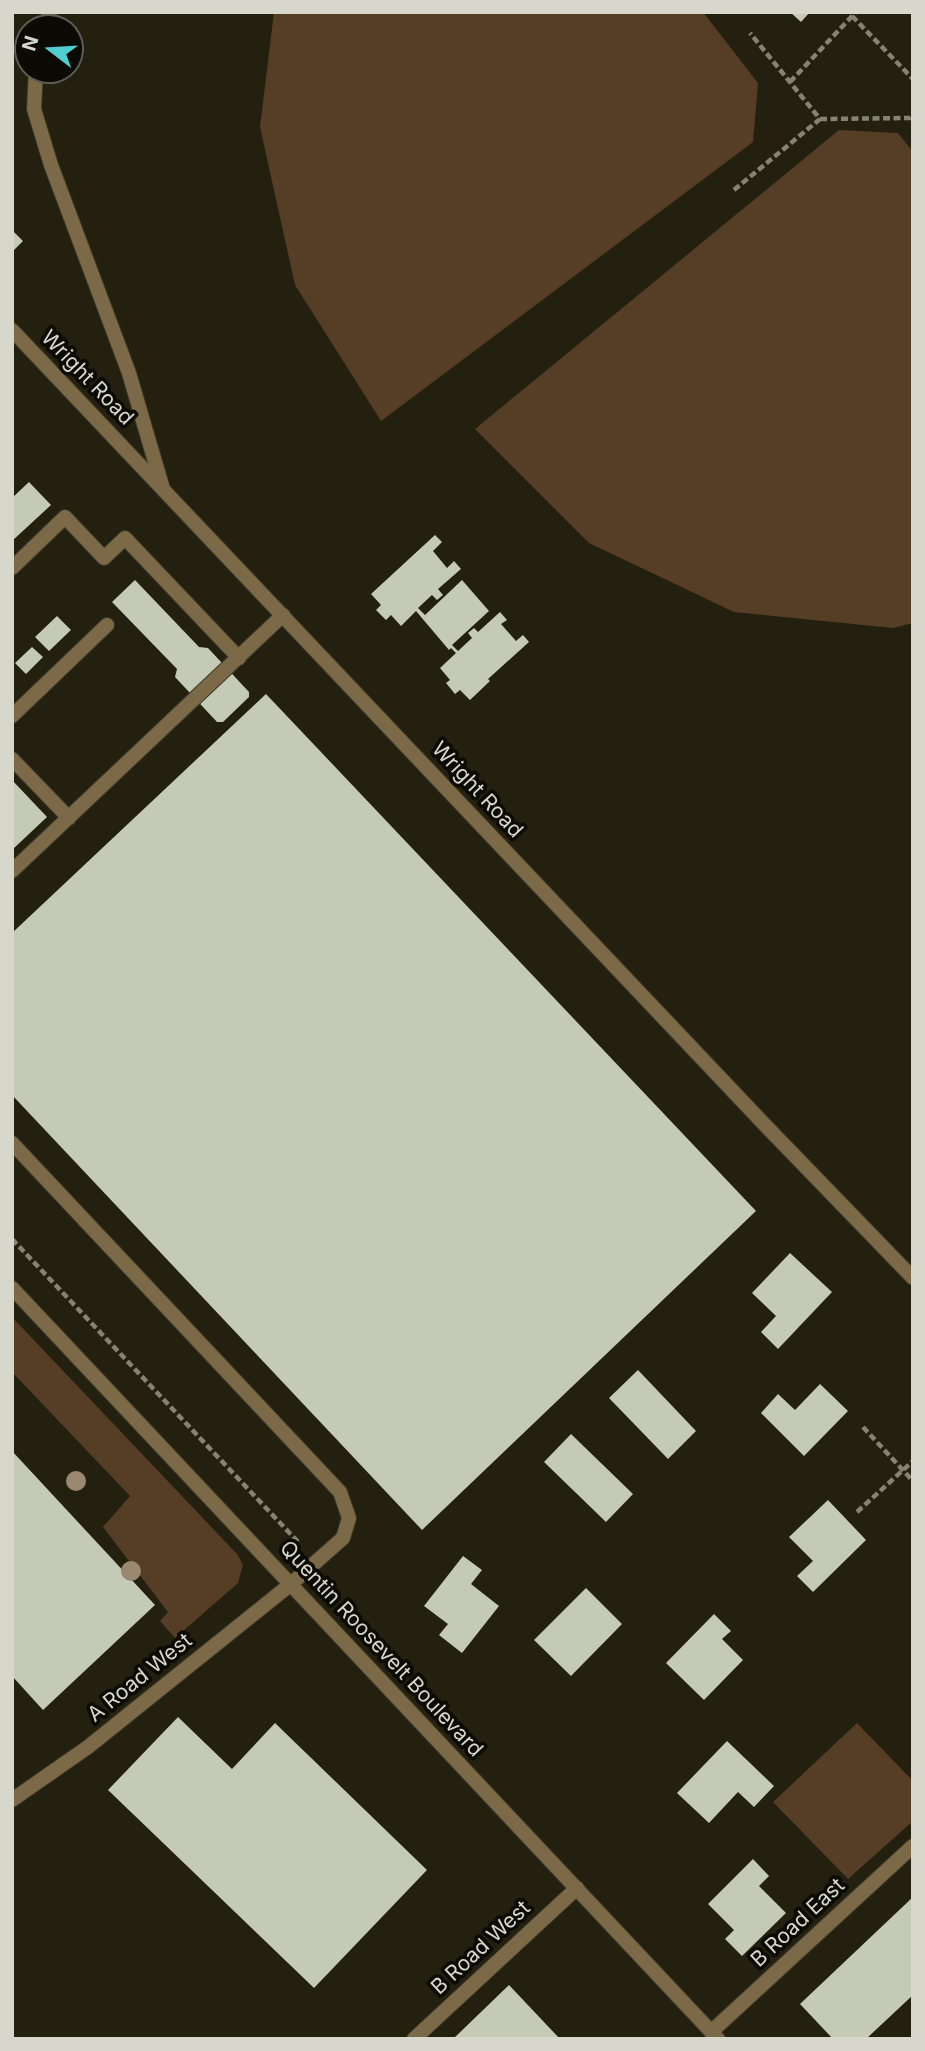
<!DOCTYPE html>
<html>
<head>
<meta charset="utf-8">
<style>
  body { margin:0 }
  #map { position:relative; width:925px; height:2051px; overflow:hidden; background:#23200f; font-family:Inter,sans-serif }
  canvas { display:block }
  .frame { position:absolute; inset:0; border:14px solid #d8d7cc; pointer-events:none }
  .north { position:absolute; left:14px; top:14px; width:70px; height:70px; box-sizing:border-box; background:#0b0a04; border:2px solid #5d5c54; border-radius:50%; rotate:287deg; font-size:19px; font-weight:700; line-height:28px; text-align:center; color:#d8d7cc }
  .north::after { content:''; display:block; margin:auto; width:24px; height:32px; background:#52cdcf; clip-path:polygon(50% 0,100% 100%,50% 72%,0 100%) }
</style>
</head>
<body>
<div id="map">
<canvas width="925" height="2051"></canvas>
<div class="frame"></div>
<div class="north">N</div>
</div>
<script>
const context = document.querySelector('canvas').getContext('2d');
context.lineJoin = 'round';
function fill(path, color) { context.fillStyle = color; context.fill(path, 'evenodd'); }
const shape = rows => new Path2D(rows.map(r => 'M' + r).join(''));
function trace(path, color, width, dash) { context.strokeStyle = color; context.lineWidth = width; context.lineCap = dash ? 'butt' : 'round'; context.setLineDash(dash || []); context.stroke(path); }
function write(font, color, halo, rows, align = 'center') {
  context.font = font + ' Inter,sans-serif'; context.lineWidth = 7; context.setLineDash([]); context.textBaseline = 'middle'; context.strokeStyle = halo; context.fillStyle = color; for (const [text, x, y, turn = 0] of rows) {
    context.save(); context.translate(x, y); context.rotate((+turn || 0) * Math.PI / 180); context.textAlign = isNaN(turn) ? turn : align; if (halo) context.strokeText(text, 0, 0); context.fillText(text, 0, 0); context.restore();
  }
}
const green = shape([
  [274,12,703,12,758,83,753,142,381,421,295,285,260,127],
  [839,130,898,133,913,152,913,623,893,628,734,612,589,543,475,429],
  [12,1317,237,1554,243,1565,238,1583,175,1638,160,1621,168,1612,103,1527,130,1496,12,1372],
  [857,1723,913,1781,913,1821,848,1879,773,1802]
]);
const building = shape([
  [790,12,810,12,801,22],
  [12,230,23,241,12,252],
  [29,482,51,505,12,541,12,498],
  [435,535,442,542,433,551,447,568,454,561,461,569,438,589,443,595,437,600,432,595,418,608,425,615,462,580,489,611,452,645,458,651,472,638,468,633,474,628,478,632,500,612,507,620,501,624,516,641,523,635,529,642,488,679,490,681,470,700,460,690,455,694,446,683,450,680,440,668,456,653,451,648,449,650,416,611,401,626,391,615,386,620,376,610,381,605,371,594],
  [135,580,199,647,208,648,249,692,249,697,223,722,217,722,175,677,177,669,112,602],
  [57,616,71,630,49,651,35,637],
  [32,647,43,657,26,674,15,663],
  [266,694,756,1211,422,1530,12,1095,12,933],
  [12,780,47,817,12,850],
  [790,1253,832,1292,778,1349,761,1332,776,1316,752,1293],
  [638,1370,696,1431,668,1459,609,1398],
  [820,1384,848,1411,804,1456,761,1413,778,1394,795,1410],
  [571,1434,633,1494,606,1522,544,1462],
  [12,1451,155,1605,43,1710,12,1676],
  [828,1500,866,1540,813,1592,797,1576,813,1561,789,1537],
  [463,1556,482,1570,471,1584,499,1606,462,1653,439,1635,448,1624,424,1606],
  [586,1588,622,1624,571,1676,534,1640],
  [714,1614,731,1631,722,1639,743,1660,704,1700,666,1663],
  [178,1717,232,1769,275,1723,427,1870,314,1988,108,1790],
  [727,1741,774,1786,754,1807,738,1792,709,1823,677,1793],
  [753,1859,769,1876,759,1886,786,1913,742,1956,725,1939,734,1930,708,1904],
  [913,1897,913,1995,866,2039,833,2039,800,2004],
  [509,1985,560,2039,453,2039]
]);
const path = shape([
  [852,16,913,79],
  [790,82,856,12],
  [820,119,910,118,913,115],
  [734,190,820,119,750,33],
  [12,1239,300,1544],
  [863,1427,913,1481],
  [857,1512,913,1461]
]);
const lane = shape([
  [45,28,50,12],
  [36,70,34,109,51,165,129,373,163,489],
  [12,568,65,517,104,558,125,538,239,658],
  [12,716,107,625],
  [12,759,69,818],
  [12,871,283,615],
  [12,1143,340,1492,349,1518,343,1538,291,1584]
]);
const street = shape([
  [12,330,764,1124,913,1278],
  [12,1288,718,2039],
  [12,1800,88,1747,291,1584],
  [711,2032,913,1846],
  [414,2039,577,1888]
]);
const trees = [
  [76,1481],
  [131,1571]
];
const streetNames = [
  ["Wright Road",87,378,46],
  ["Wright Road",477,790,47],
  ["Quentin Roosevelt Boulevard",381,1649,47],
  ["A Road West",140,1678,-39],
  ["B Road East",798,1923,-43],
  ["B Road West",481,1948,-43]
];
fill(green, '#563d25');
fill(building, '#c4cab5');
trace(lane, '#3c3a29', 16);
trace(street, '#3c3a29', 16);
trace(path, '#858375', 4.5, [7, 3.5]);
trace(lane, '#7b6948', 14);
trace(street, '#7b6948', 14);
context.fillStyle = '#9b8870';
for (const [x, y] of trees) { context.beginPath(); context.arc(x, y, 10, 0, 2 * Math.PI); context.fill(); }
write('21px', '#d8d7cc', '#0b0a04', streetNames);
</script>
</body>
</html>
